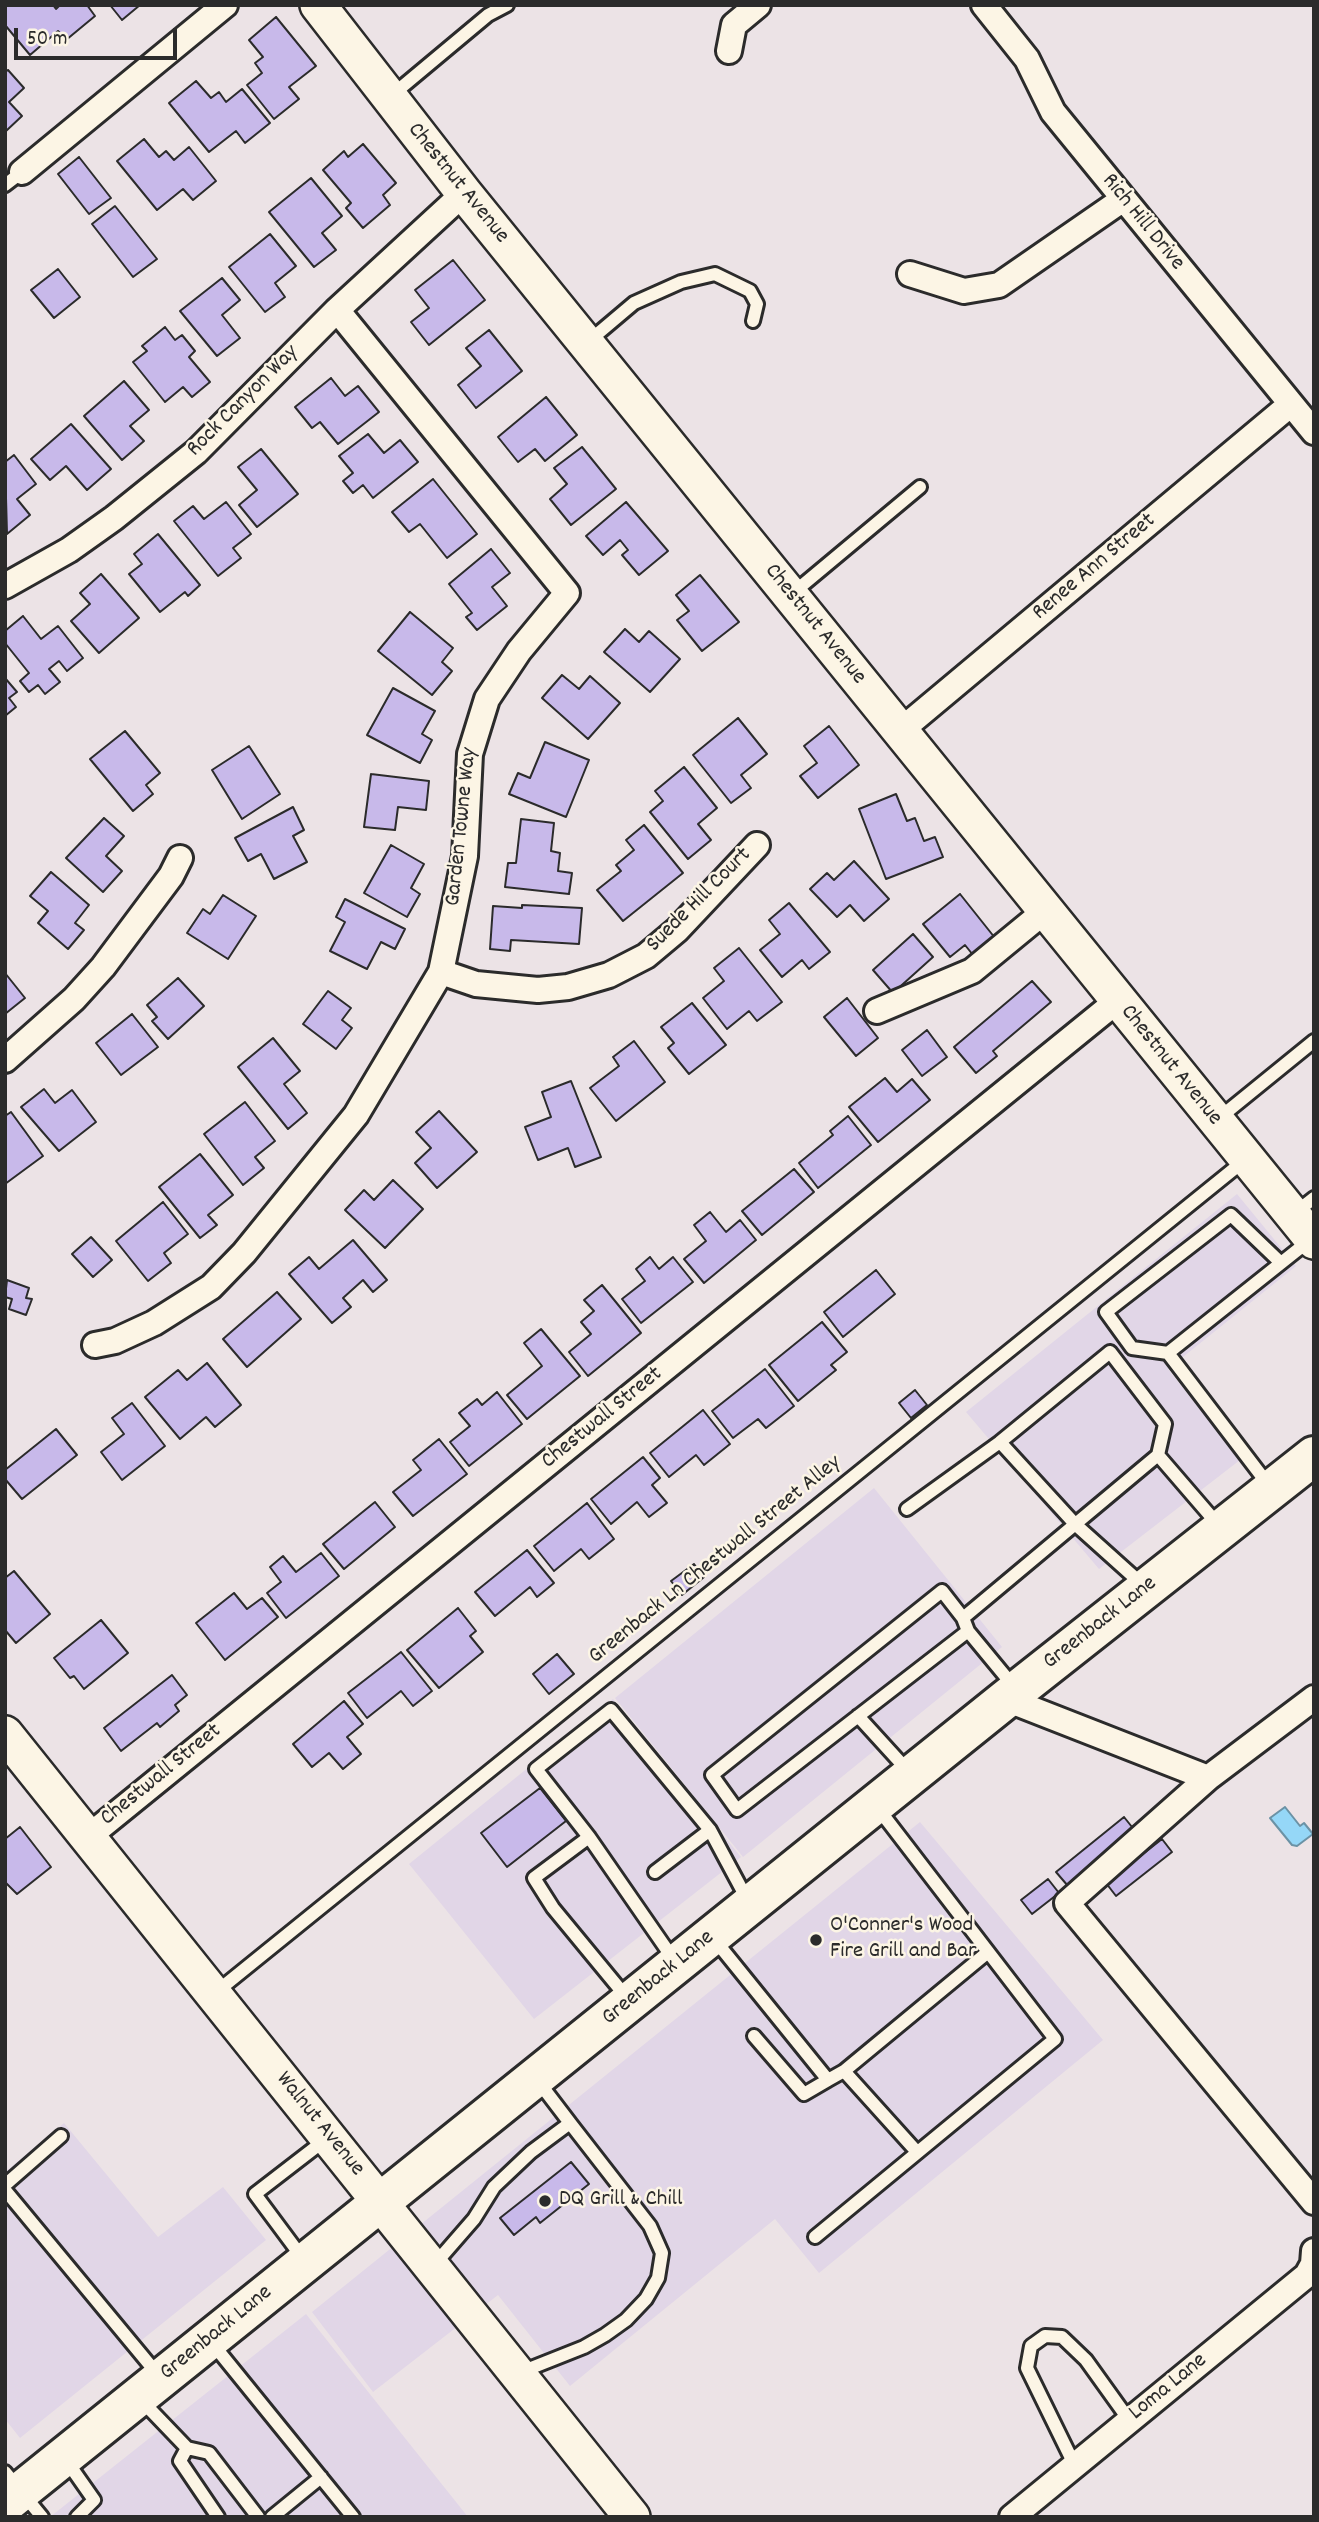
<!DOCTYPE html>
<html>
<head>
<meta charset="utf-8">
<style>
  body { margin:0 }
  #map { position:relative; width:1319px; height:2522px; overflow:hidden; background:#ece3e6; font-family:Dekko,sans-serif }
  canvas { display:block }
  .frame { position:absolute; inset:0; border:7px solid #2b2b2b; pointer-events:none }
  .scale { position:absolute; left:14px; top:28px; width:163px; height:32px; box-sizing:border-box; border:4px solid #2b2b2b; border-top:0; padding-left:9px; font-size:21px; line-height:24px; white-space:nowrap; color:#2b2b2b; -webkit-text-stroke:5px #fcf5e5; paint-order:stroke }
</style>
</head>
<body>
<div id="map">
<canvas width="1319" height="2522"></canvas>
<div class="frame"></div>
<div class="scale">50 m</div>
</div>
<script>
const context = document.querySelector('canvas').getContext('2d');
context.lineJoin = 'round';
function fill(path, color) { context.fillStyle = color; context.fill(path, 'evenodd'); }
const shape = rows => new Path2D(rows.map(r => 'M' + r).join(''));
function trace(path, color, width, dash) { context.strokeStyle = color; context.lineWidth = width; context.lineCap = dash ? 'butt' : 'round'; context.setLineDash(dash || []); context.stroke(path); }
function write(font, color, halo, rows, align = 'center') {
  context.font = font + ' Dekko,sans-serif'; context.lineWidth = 5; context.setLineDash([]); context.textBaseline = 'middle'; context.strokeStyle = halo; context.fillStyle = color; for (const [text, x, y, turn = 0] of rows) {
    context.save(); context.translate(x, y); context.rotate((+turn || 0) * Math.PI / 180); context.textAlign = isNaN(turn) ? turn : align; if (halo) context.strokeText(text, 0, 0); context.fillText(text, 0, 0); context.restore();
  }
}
const built = shape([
  [1237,1194,1296,1266,1168,1369,1240,1460,1099,1569,966,1412],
  [874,1488,1002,1647,743,1857,615,1698],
  [613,1699,741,1857,534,2019,409,1864],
  [920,1822,1103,2040,819,2273,775,2219,570,2386,498,2295,373,2392,312,2312],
  [64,2123,158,2237,223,2187,266,2240,20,2438,5,2419,5,2172],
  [306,2314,468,2517,50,2517]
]);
const water = shape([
  [1285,1807,1300,1826,1304,1823,1313,1834,1297,1846,1292,1845,1270,1818,1285,1807]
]);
const building = shape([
  [5,5,53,5,56,9,60,5,87,5,95,16,66,40,58,31,30,55,5,25,5,5],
  [110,5,140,5,122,20,110,5],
  [276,17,316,66,289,87,299,99,274,119,247,85,262,73,255,63,263,57,249,40,276,17],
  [8,70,24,88,9,102,22,116,6,131,5,72,8,70],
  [196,81,211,98,219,92,226,102,242,89,270,123,245,143,236,131,209,152,169,103,196,81],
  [144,139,159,157,166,151,174,160,189,147,216,181,193,200,183,189,157,210,117,161,144,139],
  [363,144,396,183,383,195,390,205,363,228,346,208,351,203,323,170,344,151,348,157,363,144],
  [79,157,111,198,89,214,58,174,79,157],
  [311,178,342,216,322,233,336,250,314,267,269,212,311,178],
  [115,206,157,259,133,277,92,224,115,206],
  [270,234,296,266,275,283,285,297,265,312,229,267,270,234],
  [453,260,485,300,429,345,411,322,429,308,415,290,453,260],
  [58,269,80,297,54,318,31,290,58,269],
  [222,278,240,300,222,315,240,338,217,356,180,311,222,278],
  [165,327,175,340,182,335,195,351,189,357,210,382,192,397,183,387,165,402,133,362,147,351,142,346,165,327],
  [489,330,522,371,476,408,458,385,481,366,466,348,489,330],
  [331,378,345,396,358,386,379,412,338,444,320,422,312,428,295,407,331,378],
  [124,381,149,410,130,426,144,441,122,460,84,416,124,381],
  [546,397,577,435,545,461,535,449,518,462,498,437,546,397],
  [71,424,111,469,87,490,66,466,50,480,31,459,71,424],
  [368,434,384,453,400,440,418,462,373,498,363,485,353,493,343,481,353,473,339,456,368,434],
  [582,447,616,489,571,525,550,499,567,484,554,468,582,447],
  [261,449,298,494,257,527,239,505,257,490,238,467,261,449],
  [14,455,36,484,17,499,30,515,7,534,5,462,14,455],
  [433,479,477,534,447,558,420,524,409,532,392,512,433,479],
  [226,502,251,534,233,548,241,558,218,576,174,521,193,506,204,519,226,502],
  [626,502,668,551,639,575,622,555,628,550,620,540,603,555,586,536,626,502],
  [158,534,200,585,188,596,185,592,160,612,129,574,142,564,134,554,158,534],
  [491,549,510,573,492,587,507,606,477,630,466,617,472,613,449,584,491,549],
  [101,574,139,618,99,653,71,621,90,604,80,593,101,574],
  [700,575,739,622,702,651,677,620,689,611,676,595,700,575],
  [410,612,453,648,442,662,452,671,432,695,378,651,410,612],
  [23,616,41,639,58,626,83,658,67,671,59,661,49,669,60,682,45,694,38,685,29,692,20,681,29,673,5,643,5,631,23,616],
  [625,629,639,642,649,631,680,659,650,692,604,652,625,629],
  [562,675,579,689,590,676,620,703,588,739,542,698,562,675],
  [5,678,17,692,9,698,16,707,5,716,5,678],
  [393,688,435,711,422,734,432,740,420,763,367,735,393,688],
  [738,718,767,754,741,775,751,788,731,803,693,755,738,718],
  [829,726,859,765,818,798,800,776,817,763,804,746,829,726],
  [125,731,160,773,146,785,153,794,133,811,90,759,125,731],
  [545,742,589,760,566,817,509,794,518,773,530,778,545,742],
  [249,746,280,794,242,819,212,770,249,746],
  [684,767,717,808,698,824,711,840,688,859,650,812,663,801,655,791,684,767],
  [371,774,429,781,426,810,398,807,395,830,364,827,371,774],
  [896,794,907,821,915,818,924,841,935,837,943,857,886,879,859,809,896,794],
  [293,807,304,830,293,836,307,862,274,879,261,854,248,861,235,838,293,807],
  [104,818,124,836,106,856,122,871,103,892,66,858,104,818],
  [521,819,554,823,551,851,560,853,558,871,572,873,569,894,505,887,508,863,516,863,521,819],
  [644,825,683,873,623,921,597,890,621,871,616,865,634,850,626,840,644,825],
  [391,845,424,864,411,888,420,894,407,917,364,893,391,845],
  [854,861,889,899,864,921,850,905,837,917,810,889,827,873,834,880,854,861],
  [51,872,89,905,75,923,84,930,68,949,38,923,48,911,30,896,51,872],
  [960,894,999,943,977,960,965,945,950,957,923,924,960,894],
  [223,895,256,916,228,959,187,933,203,909,210,914,223,895],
  [345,899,405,929,395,949,381,942,367,969,330,951,345,922,336,917,345,899],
  [789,903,830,952,809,969,802,960,782,977,760,950,780,934,769,920,789,903],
  [522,905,582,908,579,944,511,940,510,951,490,949,493,906,522,908,522,905],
  [913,934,933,957,893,993,873,970,913,934],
  [739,948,782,1002,757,1021,749,1011,727,1029,703,998,724,981,714,968,739,948],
  [5,973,25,998,5,1014,5,973],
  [178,978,204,1006,168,1039,152,1021,157,1017,147,1005,178,978],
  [1032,981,1051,1002,993,1051,997,1056,976,1073,954,1047,1032,981],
  [328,991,351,1008,342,1020,352,1028,336,1049,303,1024,328,991],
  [847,998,878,1038,856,1056,824,1017,847,998],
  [692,1003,726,1045,689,1074,668,1048,674,1043,661,1027,692,1003],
  [132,1014,158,1047,121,1075,96,1043,132,1014],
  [927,1030,947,1057,922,1076,902,1050,927,1030],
  [273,1038,300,1071,284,1084,307,1113,288,1129,238,1067,273,1038],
  [634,1041,665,1082,616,1121,590,1088,619,1066,613,1057,634,1041],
  [885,1078,897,1092,912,1079,930,1100,878,1142,849,1107,885,1078],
  [571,1081,601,1157,575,1167,568,1148,538,1160,525,1127,551,1117,542,1092,571,1081],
  [44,1089,55,1103,72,1090,96,1122,59,1151,21,1107,44,1089],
  [245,1102,275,1141,255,1157,264,1168,243,1185,204,1134,245,1102],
  [439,1111,477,1152,437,1188,415,1163,431,1148,416,1132,439,1111],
  [11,1112,43,1156,5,1184,5,1116,11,1112],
  [848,1116,871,1145,818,1188,799,1163,833,1135,830,1131,848,1116],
  [200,1154,233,1195,208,1215,217,1225,200,1238,159,1187,200,1154],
  [794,1169,814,1192,762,1235,742,1211,794,1169],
  [393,1180,423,1209,385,1248,345,1210,364,1190,374,1200,393,1180],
  [163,1202,188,1234,164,1253,171,1263,148,1281,116,1241,163,1202],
  [710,1212,726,1232,740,1220,756,1240,704,1283,684,1259,706,1241,694,1225,710,1212],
  [91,1237,112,1260,93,1277,72,1254,91,1237],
  [353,1240,387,1280,373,1292,363,1280,343,1298,351,1307,332,1323,289,1274,309,1257,319,1269,353,1240],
  [650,1257,659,1269,673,1257,693,1282,641,1323,622,1299,645,1281,636,1269,650,1257],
  [876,1270,895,1294,843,1337,824,1312,876,1270],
  [7,1280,29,1288,26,1298,32,1299,26,1315,9,1309,12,1299,5,1297,7,1280],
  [602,1285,641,1333,588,1376,569,1352,591,1334,581,1322,594,1311,584,1300,602,1285],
  [277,1292,301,1319,247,1367,223,1339,277,1292],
  [822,1322,847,1352,831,1365,836,1370,798,1401,769,1365,822,1322],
  [541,1329,580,1376,527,1419,507,1395,542,1366,524,1343,541,1329],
  [207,1363,241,1405,215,1427,206,1417,180,1439,145,1397,178,1370,187,1380,207,1363],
  [765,1369,794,1406,766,1428,758,1419,733,1438,712,1411,765,1369],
  [915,1390,927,1405,911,1418,899,1403,915,1390],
  [497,1392,522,1424,469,1466,450,1442,470,1426,459,1413,477,1399,482,1405,497,1392],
  [132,1403,165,1446,122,1480,101,1452,124,1434,112,1418,132,1403],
  [703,1410,730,1444,704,1465,696,1455,669,1477,650,1453,703,1410],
  [56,1429,77,1455,22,1499,5,1479,5,1470,56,1429],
  [439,1439,467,1474,413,1516,393,1492,421,1470,413,1460,439,1439],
  [643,1457,660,1478,652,1485,667,1503,649,1517,637,1502,611,1524,591,1499,643,1457],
  [375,1502,395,1527,344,1569,323,1544,375,1502],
  [587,1503,614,1539,589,1559,581,1549,554,1571,534,1546,587,1503],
  [527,1550,554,1583,537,1597,530,1587,495,1616,475,1592,527,1550],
  [321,1553,339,1576,286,1618,267,1593,281,1582,270,1567,283,1556,296,1572,321,1553],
  [694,1564,704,1577,682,1595,671,1581,694,1564],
  [14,1571,50,1614,16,1643,5,1630,5,1578,14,1571],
  [234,1593,247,1609,262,1598,278,1617,225,1660,196,1623,234,1593],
  [458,1608,476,1631,470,1636,483,1652,439,1688,407,1650,458,1608],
  [101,1620,128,1653,84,1689,74,1676,70,1678,54,1658,101,1620],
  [401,1652,432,1691,413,1706,401,1691,367,1718,348,1693,401,1652],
  [557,1654,574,1674,549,1694,533,1674,557,1654],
  [172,1675,187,1695,175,1705,179,1711,160,1727,157,1723,121,1751,104,1728,172,1675],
  [344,1701,363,1724,347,1737,361,1754,343,1769,329,1753,312,1767,293,1744,344,1701],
  [540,1788,566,1821,507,1867,481,1833,540,1788],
  [1124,1817,1136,1832,1068,1886,1056,1872,1124,1817],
  [20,1827,51,1867,17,1894,5,1882,5,1839,20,1827],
  [1162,1839,1172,1852,1116,1896,1106,1883,1162,1839],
  [1048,1879,1059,1893,1032,1914,1021,1900,1048,1879],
  [571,2162,589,2184,540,2223,536,2217,514,2235,500,2218,571,2162]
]);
const lane = shape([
  [391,96,488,15,507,5],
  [5,185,22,172],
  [589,341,634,303,681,282,715,274,750,291,757,304,753,321],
  [793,593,920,487],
  [1218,1119,1314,1041],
  [1295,1213,1314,1198],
  [1168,1353,1132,1348,1106,1312,1231,1215,1281,1263],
  [1270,1487,1168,1353,1310,1240],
  [907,1509,1000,1442],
  [1144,1586,1075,1524,1000,1442,1110,1352,1165,1424,1158,1455],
  [963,1618,968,1631,737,1810,712,1775,942,1591,963,1618,1158,1455,1220,1527],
  [968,1631,1015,1688],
  [858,1716,909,1772],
  [589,1837,674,1960],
  [655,1872,710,1830],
  [714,1939,828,2080,844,2071],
  [215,1993,1245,1160],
  [628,1999,553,1908,534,1878,589,1837,536,1769,611,1710,710,1830,748,1901],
  [754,2036,804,2094,828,2080],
  [538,2081,570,2123],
  [917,2152,844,2071,988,1952],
  [5,2185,61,2136],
  [5,2190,159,2376],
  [815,2237,1055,2039,877,1807],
  [304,2260,255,2194,325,2140],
  [434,2265,474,2219,494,2187,531,2152,570,2123,650,2226,662,2253,658,2278,646,2299,626,2320,605,2335,584,2347,521,2372],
  [212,2343,353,2517],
  [141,2400,187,2448,209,2453,258,2517],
  [187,2448,180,2461,218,2517],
  [66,2460,94,2500,77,2517],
  [1075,2466,1027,2368,1031,2346,1045,2336,1062,2337,1086,2360,1129,2420],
  [5,2472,42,2517],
  [272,2517,321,2477]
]);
const street = shape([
  [984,5,1027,59,1053,112,1314,432],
  [729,51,734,25,758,5],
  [22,172,225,5],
  [910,274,964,291,999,285,1122,200],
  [5,586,69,550,114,518,196,452,337,310,464,193],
  [900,731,1291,404],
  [441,972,476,984,538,990,568,987,609,975,646,956,677,930,757,845],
  [877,1011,972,971,1045,911],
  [5,1060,74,999,103,967,171,876,180,858],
  [95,1345,115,1341,154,1323,211,1287,244,1253,356,1115,441,972,465,856,470,754,487,699,519,651,567,593,337,310],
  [1006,1699,1208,1778,1314,1698],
  [1208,1778,1067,1903,1314,2202],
  [88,1837,1117,1001],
  [1012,2517,1307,2275,1313,2264,1314,2251]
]);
const secondary = shape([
  [318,5,464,193,1314,1241],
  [5,1734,632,2517]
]);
const primary = shape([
  [5,2504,1006,1699,1314,1456]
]);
const markers = [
  [816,1940,7,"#2b2b2b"],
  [545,2201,7,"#2b2b2b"]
];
const streetNames = [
  ["Chestnut Avenue",457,184,51],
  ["Rich Hill Drive",1142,223,51],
  ["Rock Canyon Way",244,402,-45],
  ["Renee Ann Street",1095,568,-40],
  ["Chestnut Avenue",814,625,51],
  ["Garden Towne Way",463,827,-84],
  ["Suede Hill Court",700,901,-45],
  ["Chestnut Avenue",1170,1066,51],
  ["Chestwall Street",603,1419,-39],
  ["Greenback Ln Chestwall Street Alley",716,1561,-39],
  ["Greenback Lane",1101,1624,-38],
  ["Chestwall Street",162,1776,-39],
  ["Greenback Lane",659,1979,-39],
  ["Walnut Avenue",319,2125,51],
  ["Greenback Lane",217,2334,-39],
  ["Loma Lane",1169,2388,-39]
];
const poiNames = [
  ["O'Conner's Wood",830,1927],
  ["Fire Grill and Bar",830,1953],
  ["DQ Grill & Chill",559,2201]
];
fill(built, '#e1d6e7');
fill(water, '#95d7f7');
trace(water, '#6b92a5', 2);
fill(building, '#c8b9ea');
trace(building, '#2b2b2b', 2);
trace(lane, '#2b2b2b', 18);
trace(street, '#2b2b2b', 30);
trace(secondary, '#2b2b2b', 40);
trace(primary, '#2b2b2b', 44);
trace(lane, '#fcf5e5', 12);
trace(street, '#fcf5e5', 24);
trace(secondary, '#fcf5e5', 35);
trace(primary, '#fcf5e5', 38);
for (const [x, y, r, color] of markers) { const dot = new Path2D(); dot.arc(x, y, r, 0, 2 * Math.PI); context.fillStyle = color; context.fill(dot); trace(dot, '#fcf5e5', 2.5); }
write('23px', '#2b2b2b', '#fcf5e5', streetNames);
write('23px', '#2b2b2b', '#fcf5e5', poiNames, 'left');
</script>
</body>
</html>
